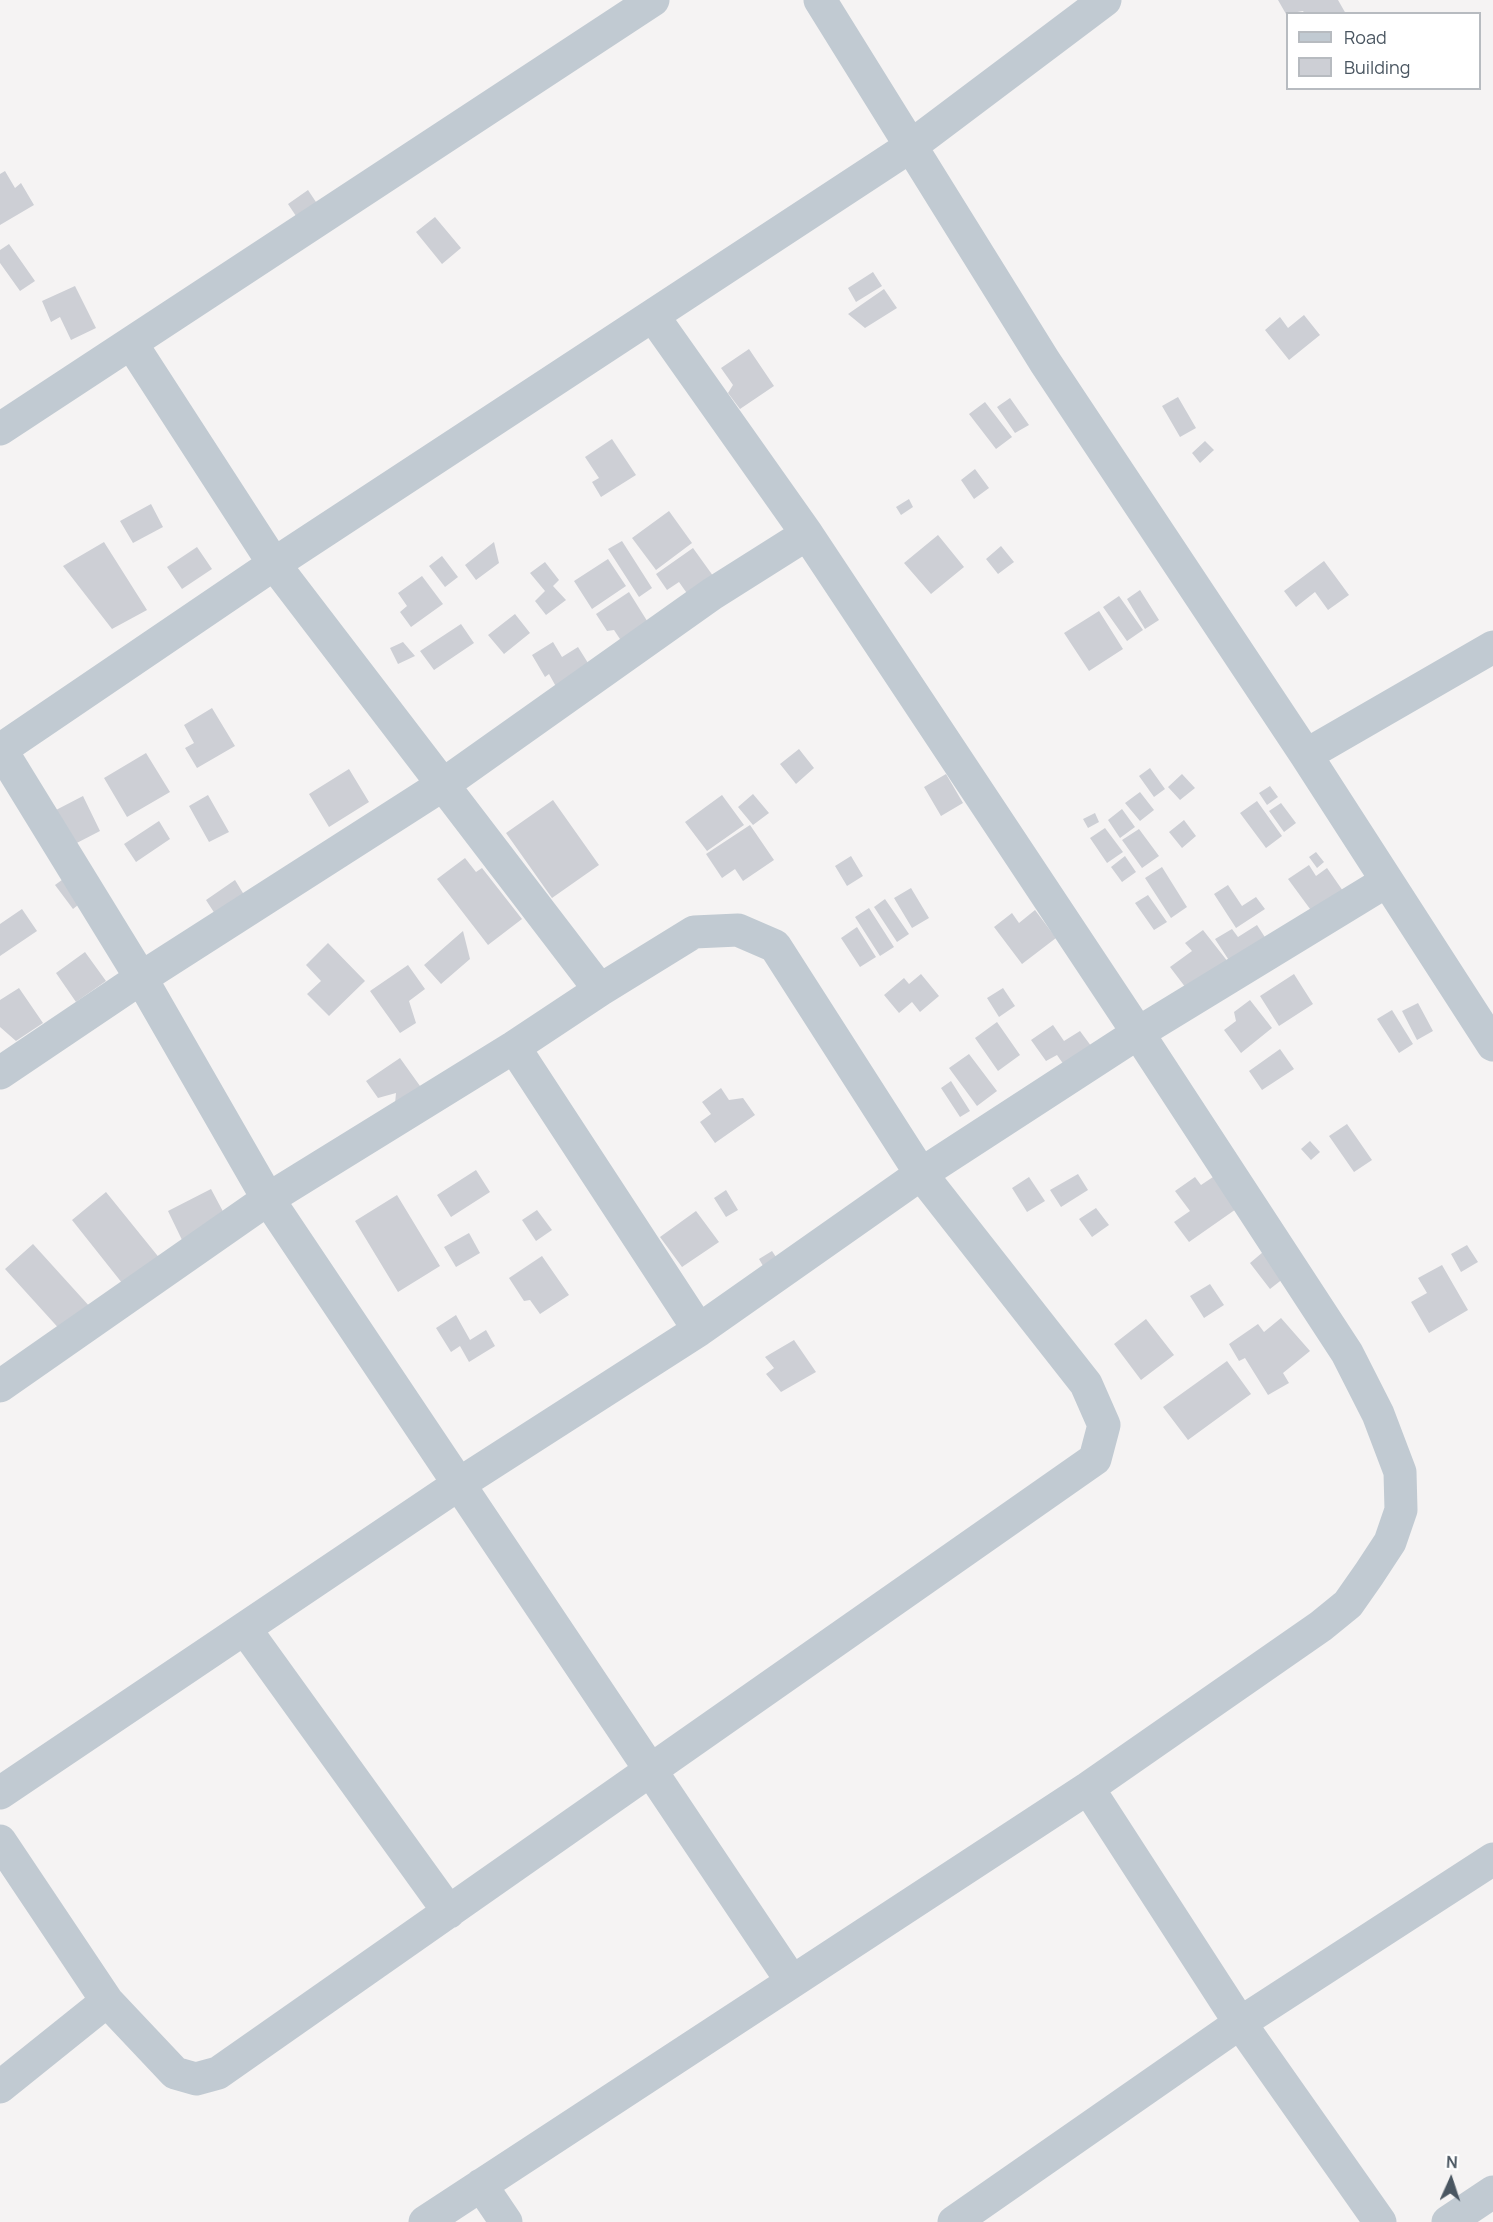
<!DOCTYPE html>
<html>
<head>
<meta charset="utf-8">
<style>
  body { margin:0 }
  #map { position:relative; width:1493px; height:2222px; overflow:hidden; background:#f5f3f3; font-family:Manrope,sans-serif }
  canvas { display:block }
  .legend { position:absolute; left:1286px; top:12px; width:195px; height:78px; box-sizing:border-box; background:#fff; border:2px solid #b7bbc0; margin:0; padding:8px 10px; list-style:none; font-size:18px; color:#4a5661 }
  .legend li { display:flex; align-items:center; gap:12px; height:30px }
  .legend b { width:30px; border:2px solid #b7bbc0 }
  .north { position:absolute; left:1421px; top:2150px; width:60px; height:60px; -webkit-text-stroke:4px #fff; paint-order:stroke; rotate:3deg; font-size:16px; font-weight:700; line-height:24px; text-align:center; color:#4a5661 }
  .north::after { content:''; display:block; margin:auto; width:21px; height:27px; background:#4a5661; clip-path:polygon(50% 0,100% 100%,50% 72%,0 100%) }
</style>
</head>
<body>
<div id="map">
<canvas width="1493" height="2222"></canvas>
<ul class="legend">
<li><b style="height:8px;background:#c1cad2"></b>Road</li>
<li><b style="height:16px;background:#cdcfd5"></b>Building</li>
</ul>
<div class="north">N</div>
</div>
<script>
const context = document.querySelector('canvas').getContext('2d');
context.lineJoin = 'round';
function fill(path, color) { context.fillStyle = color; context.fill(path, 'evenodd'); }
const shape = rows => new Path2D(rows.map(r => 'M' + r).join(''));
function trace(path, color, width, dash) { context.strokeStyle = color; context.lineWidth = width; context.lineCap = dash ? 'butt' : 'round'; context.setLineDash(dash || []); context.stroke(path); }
const building = shape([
  [1278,0,1338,0,1346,14,1305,14,1303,11,1286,14],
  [5,171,15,188,21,183,34,205,0,225,0,174],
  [308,190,320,208,300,222,288,204],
  [435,217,461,248,442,264,416,232],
  [9,244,35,281,20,291,0,263,0,250],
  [873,272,882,286,856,302,848,288],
  [75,286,96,328,71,340,60,317,51,322,42,301],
  [884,289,897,308,865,328,848,314],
  [1304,315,1320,335,1289,360,1265,330,1280,317,1288,328],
  [749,349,774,386,740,409,728,393,733,385,721,368],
  [1178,397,1196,428,1180,437,1162,406],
  [1010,398,1029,425,1015,433,997,407],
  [985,402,1012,437,996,449,969,414],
  [612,439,636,475,601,497,592,482,599,478,585,457],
  [1205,441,1214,450,1200,463,1192,453],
  [975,469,989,488,974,499,961,480],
  [909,499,913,507,901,515,896,507],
  [151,504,163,527,133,543,120,521],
  [669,511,692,543,656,570,632,538],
  [938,535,964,567,931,594,904,563],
  [622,541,652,588,639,597,608,549],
  [104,542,147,610,112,629,63,566],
  [494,542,499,563,476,580,465,565],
  [1001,546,1014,562,998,574,986,559],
  [197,547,212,569,182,589,167,567],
  [693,548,716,580,691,599,679,582,667,590,656,574],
  [442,556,458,577,445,587,429,566],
  [608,559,626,586,592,609,574,581],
  [1324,561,1349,595,1328,610,1315,592,1296,607,1284,591],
  [545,562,559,580,553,586,566,600,546,615,535,601,545,591,530,573],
  [422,576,443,604,411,627,400,612,407,606,398,593],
  [1140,590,1159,620,1145,629,1127,599],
  [629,592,649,624,622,642,614,630,607,631,596,614],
  [1119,596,1143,630,1127,641,1103,607],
  [1099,611,1123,649,1089,671,1064,633],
  [515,614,530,633,504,654,488,635],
  [461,624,474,643,434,670,420,651],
  [403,642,415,656,398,664,390,648],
  [553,642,562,657,578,647,593,671,559,692,549,674,545,677,532,655],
  [212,708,235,746,197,768,185,748,194,743,184,725],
  [799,749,814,768,796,784,780,764],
  [146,753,170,792,127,817,104,778],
  [1150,768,1165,789,1154,797,1139,776],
  [349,769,369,802,329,827,309,794],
  [946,774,963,803,941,816,924,787],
  [1182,774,1195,788,1180,800,1168,787],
  [1270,786,1278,797,1267,805,1259,793],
  [1140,792,1154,810,1140,821,1125,803],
  [753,794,769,813,753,825,738,807],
  [208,795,229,832,209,842,189,806],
  [722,795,744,825,707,851,685,822],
  [83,796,100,831,69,847,56,810],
  [553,800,599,865,552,898,506,833],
  [1257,801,1282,836,1266,848,1240,813],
  [1281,803,1296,823,1284,832,1269,811],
  [1122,809,1135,827,1120,838,1108,820],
  [1095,813,1099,822,1088,828,1083,819],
  [1184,820,1196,836,1182,848,1169,832],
  [159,821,170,839,136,862,124,844],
  [750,825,774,860,743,881,735,869,722,878,706,854],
  [1105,828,1123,852,1107,863,1090,838],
  [1139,829,1159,856,1142,868,1122,840],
  [1316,852,1324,862,1317,868,1309,857],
  [851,856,863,876,847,886,835,866],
  [1125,856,1136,872,1122,882,1111,867],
  [465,858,476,872,482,868,522,919,488,945,437,879],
  [1309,865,1316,876,1327,868,1343,891,1313,913,1288,879],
  [1162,867,1187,907,1171,918,1145,878],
  [66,877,83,901,73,909,55,885],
  [235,880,246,898,217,917,206,900],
  [1228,885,1242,906,1256,897,1265,909,1236,928,1214,894],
  [911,888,929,918,912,928,894,898],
  [1148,895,1167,922,1154,930,1135,903],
  [885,899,909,934,897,942,874,907],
  [869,908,894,947,880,956,855,917],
  [22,909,37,931,0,956,0,924],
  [1035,910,1056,938,1022,964,994,927,1012,913,1019,923],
  [1257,925,1270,945,1234,968,1215,939,1232,929,1238,937],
  [857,927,876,957,860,967,841,938],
  [1203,930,1232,967,1192,996,1170,967,1192,951,1185,943],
  [463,931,470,959,441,984,424,965],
  [328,943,365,981,329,1016,307,994,321,981,306,965],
  [85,952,106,981,76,1002,56,973],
  [408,965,425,989,409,1001,416,1023,400,1033,370,991],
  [921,974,939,996,920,1012,912,1002,899,1013,884,995,904,978,909,984],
  [1294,974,1313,1004,1279,1026,1260,996],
  [19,988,43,1023,16,1041,0,1027,0,1000],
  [1003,988,1015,1006,999,1017,987,998],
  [1250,1000,1272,1028,1241,1053,1224,1030,1236,1021,1234,1012],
  [1418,1003,1433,1031,1417,1040,1402,1011],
  [1392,1010,1413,1044,1399,1053,1377,1019],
  [997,1022,1020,1055,998,1071,975,1038],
  [1053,1025,1064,1041,1080,1031,1097,1054,1069,1072,1057,1055,1046,1061,1031,1040],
  [1280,1049,1294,1069,1262,1090,1249,1071],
  [969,1054,997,1091,977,1106,949,1068],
  [400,1058,425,1093,395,1104,396,1093,378,1098,366,1081],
  [951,1081,970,1111,960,1117,941,1088],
  [721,1088,729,1100,743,1098,755,1115,715,1143,700,1122,711,1114,702,1102],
  [1347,1124,1372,1160,1354,1172,1329,1136],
  [1310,1141,1320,1152,1311,1160,1301,1149],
  [476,1170,490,1192,451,1217,437,1195],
  [1078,1174,1088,1190,1061,1207,1050,1190],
  [1216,1175,1239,1207,1189,1242,1174,1222,1190,1211,1175,1191,1195,1177,1201,1185],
  [1029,1177,1045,1201,1027,1212,1012,1188],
  [211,1189,227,1219,183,1242,168,1211],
  [726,1190,738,1210,726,1217,714,1198],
  [106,1192,161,1260,126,1288,72,1220],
  [397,1195,440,1266,398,1292,355,1221],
  [1096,1208,1109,1225,1092,1237,1079,1219],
  [537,1210,552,1230,536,1241,522,1220],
  [696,1211,719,1242,682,1267,660,1237],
  [469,1233,480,1253,456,1267,444,1247],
  [33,1244,91,1308,63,1333,5,1269],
  [1467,1245,1478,1262,1461,1272,1451,1254],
  [772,1251,780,1263,766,1271,759,1259],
  [1263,1252,1284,1278,1270,1289,1250,1263],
  [542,1256,569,1295,540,1314,530,1300,524,1301,509,1278],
  [1442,1265,1468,1310,1429,1333,1411,1302,1427,1293,1418,1278],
  [1210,1284,1224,1305,1204,1318,1190,1296],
  [456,1315,470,1340,486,1330,495,1346,469,1362,460,1346,451,1352,436,1328],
  [1281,1318,1310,1351,1283,1373,1289,1383,1268,1395,1245,1358,1239,1361,1229,1344,1258,1324,1264,1332],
  [1146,1319,1174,1355,1141,1380,1114,1344],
  [794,1340,816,1372,781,1392,766,1374,774,1368,765,1357],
  [1227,1361,1251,1394,1188,1440,1163,1407]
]);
const minor = shape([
  [820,0,1045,362,1306,755,1493,1045],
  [131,343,274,564,600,990],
  [0,429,653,0],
  [0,750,274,564,911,146,1105,0],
  [1,750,141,978,268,1199,791,1980],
  [1306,755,1493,647],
  [514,1047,699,1330],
  [0,1073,141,978,444,784,712,594,807,534],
  [0,1386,268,1199,514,1047,600,990,694,932,738,930,775,946,921,1174,1086,1384,1104,1425,1095,1459,218,2073,196,2079,175,2073,107,2001,0,1841],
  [245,1629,449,1912],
  [1088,1788,1240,2023,1380,2222],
  [0,1793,459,1484,699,1330,921,1174,1138,1033,1387,881],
  [0,2087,107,2001],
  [481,2185,506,2222],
  [425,2222,1088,1788,1321,1626,1348,1604,1369,1574,1390,1542,1401,1510,1400,1472,1378,1414,1347,1353,1138,1033,807,534,653,316],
  [954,2222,1240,2023,1493,1859],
  [1448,2222,1493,2192]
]);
fill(building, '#cdcfd5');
trace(minor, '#c1cad2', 33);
</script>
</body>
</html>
